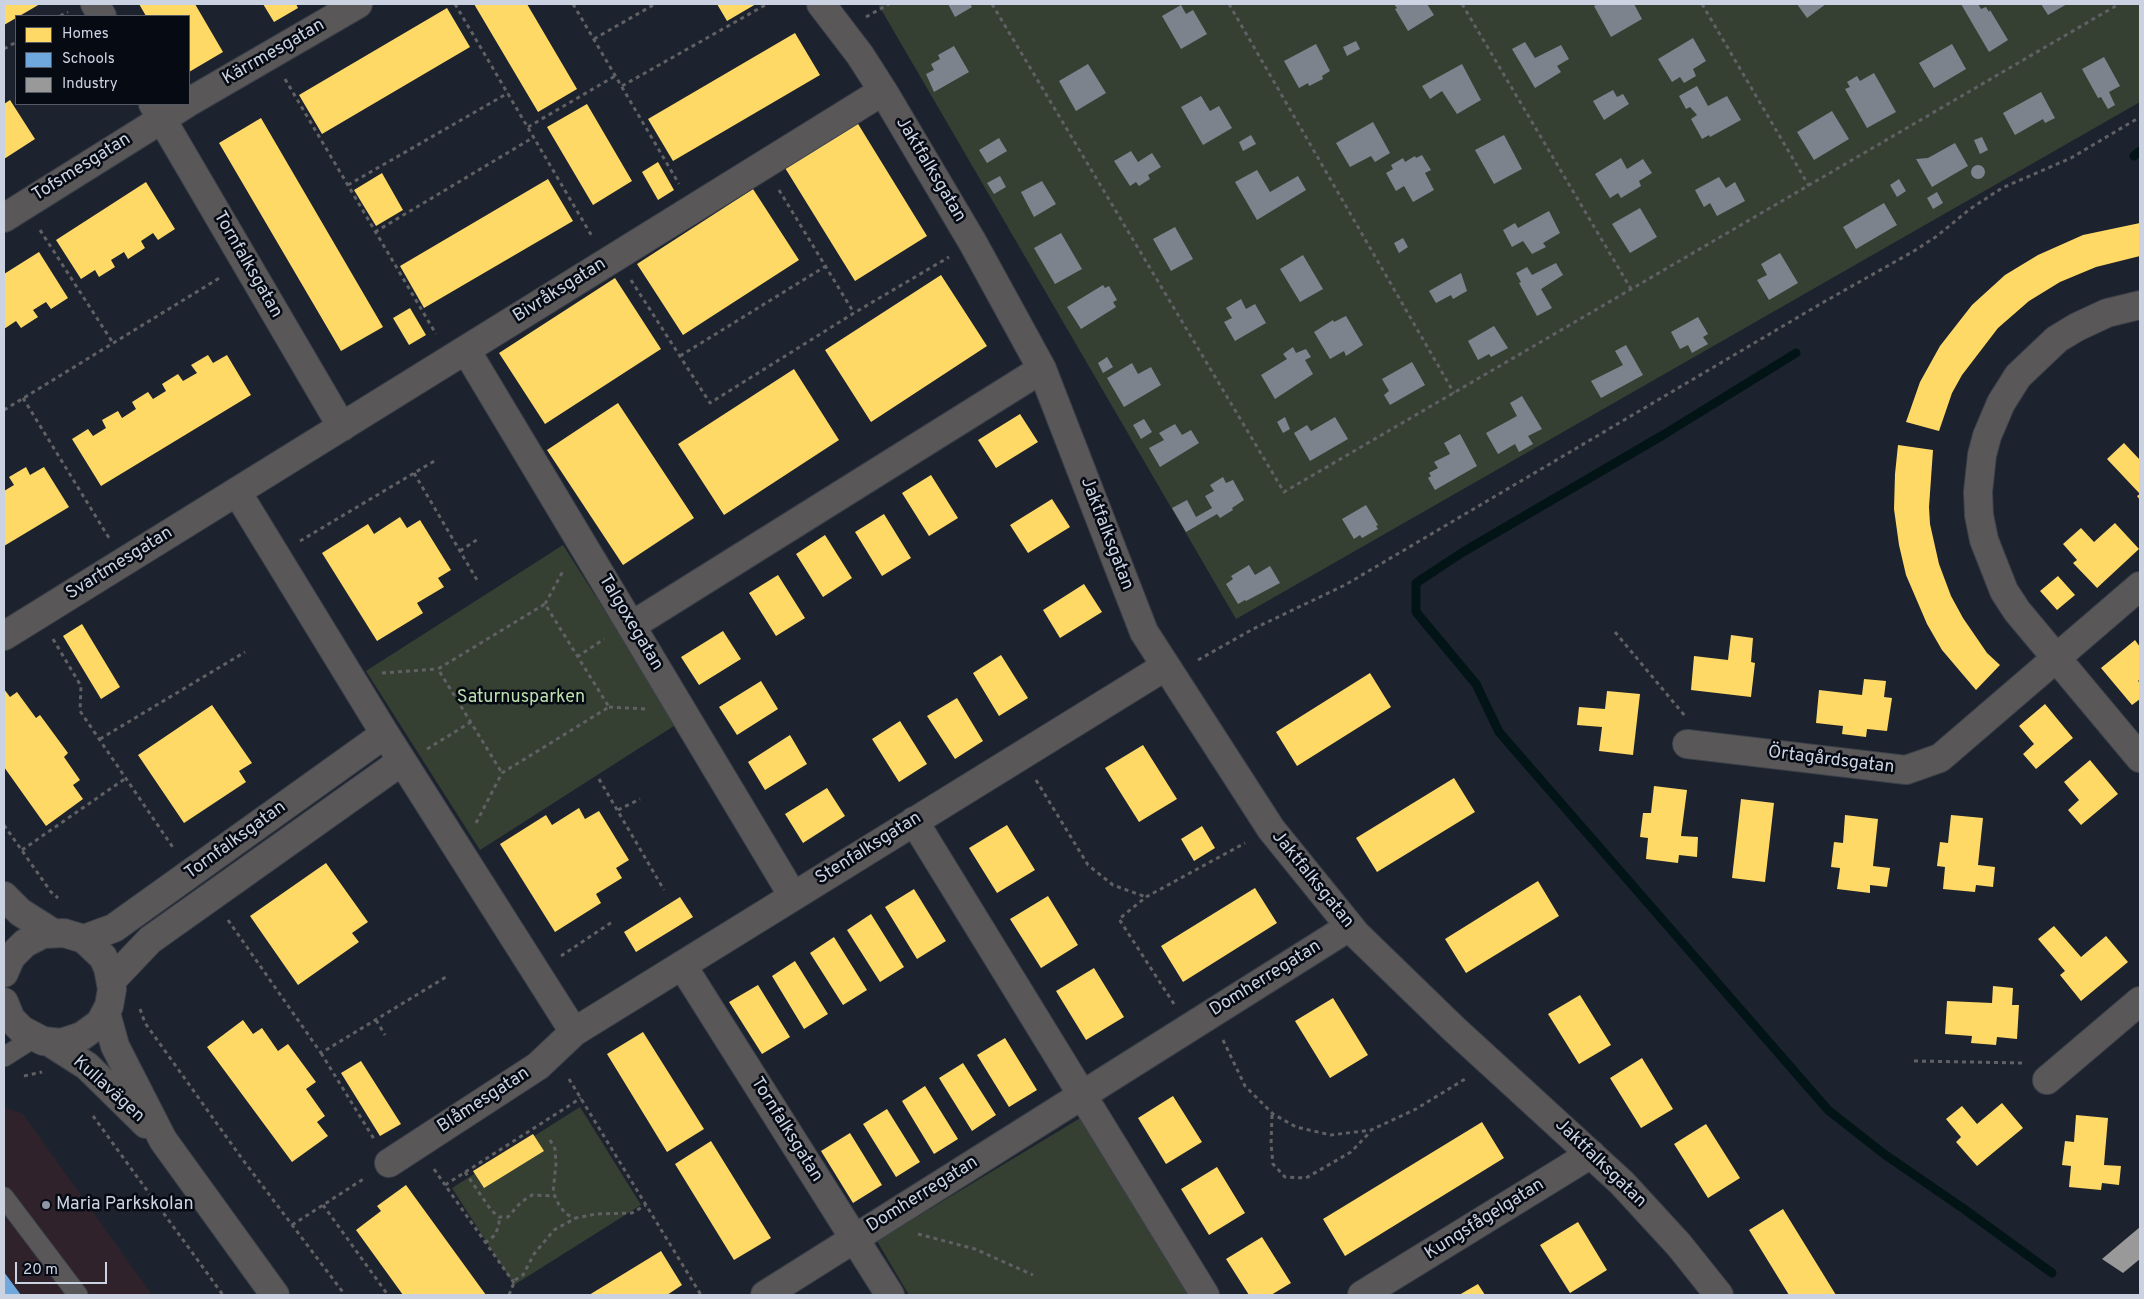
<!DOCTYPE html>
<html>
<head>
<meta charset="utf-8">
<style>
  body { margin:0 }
  #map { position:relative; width:2144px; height:1299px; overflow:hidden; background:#1d232e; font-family:Overpass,sans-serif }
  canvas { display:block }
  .frame { position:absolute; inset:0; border:5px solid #cbd3e2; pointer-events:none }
  .legend { position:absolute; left:15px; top:15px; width:175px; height:90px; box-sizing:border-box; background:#060a13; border:1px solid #555a66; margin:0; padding:6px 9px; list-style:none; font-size:15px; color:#cbd3e2 }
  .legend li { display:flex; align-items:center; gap:10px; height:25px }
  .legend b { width:25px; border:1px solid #555a66 }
  .scale { position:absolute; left:15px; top:1262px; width:92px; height:22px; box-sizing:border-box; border:2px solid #cbd3e2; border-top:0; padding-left:6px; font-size:15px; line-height:18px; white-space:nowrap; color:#cbd3e2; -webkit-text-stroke:4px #060a13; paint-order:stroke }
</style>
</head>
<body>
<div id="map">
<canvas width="2144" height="1299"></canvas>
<div class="frame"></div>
<ul class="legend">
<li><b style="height:14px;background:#ffd966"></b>Homes</li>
<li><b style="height:14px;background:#6fa8dc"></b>Schools</li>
<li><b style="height:14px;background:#999"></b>Industry</li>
</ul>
<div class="scale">20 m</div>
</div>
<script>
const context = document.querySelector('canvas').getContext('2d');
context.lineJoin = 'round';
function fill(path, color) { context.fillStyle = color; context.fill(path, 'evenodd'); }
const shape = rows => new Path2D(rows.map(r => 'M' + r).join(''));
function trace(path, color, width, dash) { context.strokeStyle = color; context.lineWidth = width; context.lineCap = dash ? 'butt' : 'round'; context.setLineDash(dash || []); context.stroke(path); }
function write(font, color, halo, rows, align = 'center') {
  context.font = font + ' Overpass,sans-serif'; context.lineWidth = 5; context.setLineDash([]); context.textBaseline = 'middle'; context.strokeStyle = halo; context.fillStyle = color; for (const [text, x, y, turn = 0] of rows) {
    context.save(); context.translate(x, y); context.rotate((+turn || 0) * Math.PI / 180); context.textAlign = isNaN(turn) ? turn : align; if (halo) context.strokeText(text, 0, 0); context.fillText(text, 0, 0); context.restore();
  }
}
const education = shape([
  [4,1107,23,1114,152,1295,4,1295]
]);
const green = shape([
  [878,4,2140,4,2140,102,1236,619],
  [563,545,677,724,480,850,366,671],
  [580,1107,641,1205,514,1285,452,1188],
  [1082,1117,1190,1295,909,1295,877,1241]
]);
const homes = shape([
  [4,4,40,4,4,25],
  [139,4,195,4,223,52,189,72,189,16,146,16],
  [263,4,296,4,298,8,274,22],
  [474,4,527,4,577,89,538,112],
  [717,4,756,4,727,21],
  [447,8,470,47,322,134,299,95],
  [795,33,820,75,673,161,648,119],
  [10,100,35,139,4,159,4,104],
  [587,104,632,181,593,205,547,127],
  [261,118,383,327,341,351,219,143],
  [855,119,927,236,855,281,782,163],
  [658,162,674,190,658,200,642,172],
  [382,173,403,210,376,226,354,190],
  [548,179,573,221,424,308,400,266],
  [146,182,175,229,158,240,153,233,141,241,145,248,128,259,124,252,111,260,115,267,99,277,95,270,81,279,56,240],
  [753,189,799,260,683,335,637,264],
  [2140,223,2140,256,2096,267,2060,282,2029,301,1998,328,1962,375,1952,393,1939,431,1906,422,1920,382,1940,346,1972,305,2005,275,2038,255,2083,235],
  [39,252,68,298,51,309,46,302,33,310,38,317,21,328,16,321,4,329,4,274],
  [941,275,987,346,871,422,825,350],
  [615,278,661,349,545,424,499,353],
  [410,308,426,335,409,345,393,318],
  [208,355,213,363,227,355,251,395,101,486,72,439,88,429,93,436,106,428,102,420,118,411,122,418,136,409,132,402,148,392,153,399,166,391,162,384,178,374,183,381,197,373,191,365],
  [794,369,839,440,724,515,678,444],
  [618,403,694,518,623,565,547,450],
  [1020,414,1038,442,996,468,978,440],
  [2124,443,2140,460,2140,500,2137,496,2140,494,2107,459],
  [1898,445,1933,450,1929,507,1930,524,1939,564,1951,596,1963,618,1987,653,2000,665,1976,690,1942,650,1927,624,1906,575,1899,545,1894,509,1895,474],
  [26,467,30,475,44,467,69,507,4,546,4,491,14,485,9,477],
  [931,475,958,518,929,536,902,493],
  [1052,499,1070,527,1028,553,1010,525],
  [884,514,911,558,882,576,855,532],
  [400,517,407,528,420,520,451,570,438,578,444,587,417,603,423,613,377,641,322,553,368,524,374,534],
  [2115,523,2139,549,2097,588,2073,563,2077,560,2063,544,2081,528,2094,542],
  [825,535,852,578,823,597,796,554],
  [778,575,805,618,776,636,749,593],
  [2058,576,2075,595,2057,610,2040,591],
  [1084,584,1102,612,1060,638,1043,610],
  [82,624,120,687,101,699,63,636],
  [723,631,741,659,699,685,681,657],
  [1731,635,1753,638,1751,662,1755,663,1751,697,1691,690,1694,656,1728,660],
  [2135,640,2140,647,2140,679,2138,681,2140,683,2140,699,2132,705,2101,668],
  [1001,655,1028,698,999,716,973,673],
  [1370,673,1391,707,1297,766,1276,732],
  [1864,679,1886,681,1884,697,1892,698,1887,731,1867,729,1866,737,1842,734,1843,726,1816,723,1819,690,1862,695],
  [761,681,778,709,737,735,719,707],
  [4,689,10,697,17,692,36,718,40,715,68,753,64,757,80,780,73,785,83,799,46,826,4,767],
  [1607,691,1640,694,1633,755,1599,751,1602,727,1577,725,1579,707,1605,709],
  [957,698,983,741,955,759,927,716],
  [2045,704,2073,738,2036,769,2023,754,2034,744,2019,726],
  [212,705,252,763,239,771,246,782,184,823,138,755],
  [900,721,927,764,899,782,872,739],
  [790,735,807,764,765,790,748,762],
  [1143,745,1177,799,1139,822,1105,768],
  [2090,760,2118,794,2081,825,2068,810,2079,800,2064,782],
  [1454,778,1475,812,1377,872,1356,838],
  [1654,786,1687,790,1681,836,1698,837,1697,857,1679,855,1678,863,1646,859,1648,838,1640,837,1643,813,1651,813],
  [827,788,845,816,803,843,785,814],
  [1741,799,1774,803,1765,882,1732,878],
  [579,808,585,819,599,811,629,860,616,868,622,878,596,894,601,903,555,932,500,844,546,815,552,825],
  [1845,815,1878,819,1873,866,1890,868,1887,887,1870,885,1870,893,1837,889,1840,868,1831,867,1834,842,1843,843],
  [1951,815,1983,818,1978,865,1995,867,1993,887,1976,885,1975,892,1943,889,1945,867,1937,866,1940,842,1948,843],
  [1007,825,1035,870,997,893,969,848],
  [1202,826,1215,848,1194,861,1181,839],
  [326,863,368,922,352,933,359,942,298,985,250,916],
  [1538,881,1559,916,1466,973,1445,939],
  [1255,888,1277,923,1183,982,1161,946],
  [914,889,946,941,917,959,885,907],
  [1048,896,1078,945,1041,968,1010,919],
  [680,897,693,917,636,952,624,932],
  [871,914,904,967,880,982,847,930],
  [2054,926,2081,957,2106,936,2128,962,2081,1001,2060,975,2065,971,2038,939],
  [834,937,867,990,843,1005,810,953],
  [795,961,828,1014,804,1029,772,976],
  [1094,968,1124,1017,1086,1040,1056,991],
  [758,985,790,1037,762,1054,729,1002],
  [1993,986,2013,988,2012,1005,2019,1005,2017,1039,1997,1037,1996,1045,1971,1043,1972,1036,1945,1034,1947,1001,1992,1003],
  [1580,995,1611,1045,1579,1064,1548,1014],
  [1333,998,1368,1055,1330,1078,1295,1021],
  [243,1020,253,1034,262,1028,278,1051,288,1044,316,1082,306,1089,325,1116,317,1122,328,1136,292,1162,207,1047],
  [643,1032,704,1129,667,1152,607,1054],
  [1005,1038,1037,1090,1009,1107,977,1055],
  [1642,1058,1673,1109,1641,1128,1610,1078],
  [361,1061,401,1124,380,1136,341,1073],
  [963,1063,996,1115,972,1131,939,1078],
  [925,1086,958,1139,934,1154,902,1101],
  [1173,1096,1202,1142,1166,1164,1138,1118],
  [2002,1103,2023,1128,1977,1166,1956,1142,1961,1137,1946,1119,1962,1106,1977,1124],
  [887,1109,920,1162,896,1177,863,1124],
  [2076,1115,2108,1118,2104,1165,2121,1166,2119,1185,2102,1183,2101,1190,2069,1187,2071,1166,2062,1165,2065,1141,2074,1142],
  [1482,1122,1504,1158,1345,1256,1323,1219],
  [1706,1124,1740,1178,1708,1198,1674,1144],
  [850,1133,882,1185,853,1203,821,1151],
  [533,1134,544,1151,484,1188,473,1171],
  [711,1141,771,1238,734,1260,675,1164],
  [1217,1167,1245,1213,1209,1235,1181,1189],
  [406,1185,486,1295,403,1295,356,1230,381,1211,377,1206],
  [1783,1209,1836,1295,1789,1295,1749,1230],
  [1578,1222,1607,1270,1570,1293,1540,1245],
  [1262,1237,1291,1283,1271,1295,1249,1295,1226,1259],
  [661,1251,682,1285,667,1295,589,1295],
  [1478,1284,1485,1295,1459,1295]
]);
const schools = shape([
  [4,1272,21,1295,4,1295]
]);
const industry = shape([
  [2140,1227,2140,1259,2123,1273,2102,1259]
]);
const stream = shape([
  [2134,156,2140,151],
  [1796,353,1663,435,1463,552,1416,583,1416,612,1476,684,1499,732,1828,1110,1884,1154,1964,1209,2052,1273]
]);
const building = shape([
  [948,4,970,4,972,7,955,17],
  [1394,4,1427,4,1434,15,1408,31,1395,9,1397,8],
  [1598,4,1634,4,1642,19,1611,37,1594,6],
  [1797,4,1826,4,1807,18],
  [1961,4,1978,4,1981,9,1986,7,1989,12,1990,10,2008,40,1989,52],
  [2041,4,2067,4,2048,15],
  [1181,5,1186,14,1193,10,1207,34,1181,49,1162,16],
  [1693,38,1706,61,1693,69,1696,76,1684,83,1680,77,1672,82,1658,59],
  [1356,41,1360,49,1347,56,1343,47],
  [1525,42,1535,58,1561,45,1569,59,1557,66,1561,72,1535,88,1512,49],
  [1316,44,1330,71,1322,76,1323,79,1309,86,1308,83,1299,88,1284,61],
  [1952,44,1966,69,1934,88,1919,63],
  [954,46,969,72,934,92,926,74,934,70,931,64,940,59,938,55],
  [2104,57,2120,86,2109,92,2115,105,2108,109,2101,97,2098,98,2082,69],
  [1088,64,1106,93,1076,111,1059,81],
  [1462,64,1481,100,1457,114,1442,91,1430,99,1422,86],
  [1874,73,1896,112,1867,128,1845,89,1850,87,1847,82,1857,76,1860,81],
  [1697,86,1708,106,1727,96,1741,120,1710,137,1709,135,1702,139,1691,119,1697,115,1690,107,1686,109,1679,96],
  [1613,90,1617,97,1623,94,1629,104,1604,120,1593,101],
  [2041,92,2055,118,2045,123,2043,119,2015,135,2003,113],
  [1201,96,1210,111,1219,106,1232,128,1203,145,1181,107],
  [1832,111,1849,139,1814,160,1797,132],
  [1373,122,1390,153,1375,162,1371,156,1350,167,1336,143],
  [1251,135,1256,144,1243,151,1239,142],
  [1504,135,1522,169,1494,184,1475,150],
  [1982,137,1988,150,1980,154,1974,140],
  [999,138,1007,151,987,163,979,150],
  [1955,143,1968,166,1932,187,1916,159,1928,158],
  [1131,151,1138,162,1152,153,1161,167,1148,175,1150,179,1139,186,1136,182,1130,186,1114,161],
  [1422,155,1431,170,1425,173,1434,190,1413,202,1404,186,1396,191,1386,173,1393,169,1391,165,1403,158,1405,162,1415,156,1416,158],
  [1621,158,1627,169,1643,159,1652,173,1639,181,1641,186,1621,198,1618,193,1610,198,1595,174],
  '1971 172a7 7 0 1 1 14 0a7 7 0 1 1-14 0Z',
  [1257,170,1270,192,1298,176,1306,190,1257,220,1235,182],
  [1000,176,1006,187,994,194,987,183],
  [1719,177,1726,188,1735,182,1745,201,1717,216,1710,203,1704,207,1695,190],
  [1899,179,1906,191,1897,197,1890,185],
  [1042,181,1056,204,1034,217,1021,192],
  [1937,192,1943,203,1933,209,1927,198],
  [1884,203,1897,225,1856,249,1843,227],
  [1640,208,1657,237,1630,253,1612,224],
  [1549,211,1560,233,1543,243,1546,247,1532,254,1523,241,1512,247,1503,230,1515,223,1518,228],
  [1175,227,1193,259,1171,271,1153,239],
  [1061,233,1082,269,1055,284,1034,248],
  [1403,238,1408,247,1399,253,1394,243],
  [1780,253,1798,283,1769,300,1757,280,1767,275,1761,264],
  [1303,255,1323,289,1300,302,1280,269],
  [1556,263,1563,275,1541,289,1552,308,1537,316,1519,283,1521,282,1516,273,1527,267,1532,275],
  [1461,273,1467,291,1453,299,1451,295,1436,303,1429,291],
  [1103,285,1105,288,1109,286,1117,300,1113,302,1116,307,1081,329,1067,307],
  [1241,299,1246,309,1255,304,1266,323,1235,341,1224,322,1232,318,1226,308],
  [1346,316,1363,345,1346,356,1344,351,1330,359,1314,332,1333,320,1334,322],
  [1698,317,1708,334,1703,337,1708,344,1692,353,1688,345,1680,349,1671,332],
  [1494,326,1508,348,1491,357,1489,354,1478,360,1468,341],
  [1626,345,1643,375,1601,398,1591,381,1623,365,1615,351],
  [1293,347,1296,353,1306,349,1311,357,1305,360,1313,374,1275,399,1261,375,1287,359,1283,354],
  [1107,357,1113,367,1103,373,1098,363],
  [1412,362,1425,385,1390,405,1384,395,1389,391,1382,379],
  [1132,363,1138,374,1151,367,1161,385,1124,407,1107,378],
  [1522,396,1542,429,1528,436,1533,444,1519,452,1515,444,1498,454,1486,433,1517,416,1510,403],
  [1285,417,1290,429,1283,433,1277,422],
  [1335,417,1348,439,1310,461,1294,433,1307,425,1311,431],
  [1144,419,1152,432,1141,439,1133,425],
  [1175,424,1182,435,1191,430,1199,443,1160,467,1149,448,1164,440,1159,433],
  [1460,434,1477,466,1435,490,1428,478,1431,476,1429,473,1438,468,1434,462,1450,454,1444,443],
  [1223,477,1226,483,1233,480,1244,500,1232,508,1233,510,1220,518,1217,514,1186,532,1172,508,1187,500,1196,517,1212,508,1205,496,1214,491,1210,485],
  [1366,505,1378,525,1376,526,1378,529,1362,538,1360,535,1354,539,1342,519],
  [1249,565,1255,575,1270,566,1280,583,1246,601,1245,600,1238,604,1226,584,1233,579,1231,576]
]);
const path = shape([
  [455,4,593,238],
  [573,4,679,184],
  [992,4,1284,492,2119,4],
  [1229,4,1454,393],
  [1462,4,1631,289],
  [1702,4,1809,186],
  [60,16,68,12],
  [866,17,889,4],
  [594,39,655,4],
  [4,49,16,42],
  [285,79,436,334],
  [622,86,767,4],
  [528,127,615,76],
  [348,185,508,93],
  [779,190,854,313],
  [40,230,113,343],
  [375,232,534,137],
  [631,280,710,403,854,313,949,257],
  [680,356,826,266],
  [23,398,109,538],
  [4,410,221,277],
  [414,473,477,580],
  [300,541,436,460],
  [460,551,478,539],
  [545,604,563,571],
  [1615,632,1685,716],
  [53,639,81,686,80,711,174,849],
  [577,657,604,639],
  [1198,660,1253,629,1345,585,1822,303,1914,251,1937,236,1970,209,2002,188,2071,158,2140,117],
  [382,673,438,669],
  [609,707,645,709],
  [100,739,245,652],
  [427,749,471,722],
  [599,779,664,890],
  [1036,780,1088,865,1113,885,1146,897],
  [618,810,640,799],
  [476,823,502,773,609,707,545,604,438,669,502,773],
  [4,825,51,892,58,898],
  [22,850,126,778],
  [228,920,321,1053,446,977],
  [561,956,612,922],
  [1174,1004,1119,919,1146,897,1245,843],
  [140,1009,145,1023,243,1160,345,1295],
  [376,1020,385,1035],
  [1223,1040,1245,1086,1273,1114,1296,1127,1331,1135,1371,1130,1416,1109,1465,1079],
  [321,1053,374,1139],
  [1914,1061,2023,1063],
  [24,1076,42,1072],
  [569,1079,701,1295],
  [1272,1115,1271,1144,1273,1164,1285,1177,1306,1178,1351,1152,1371,1131],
  [93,1116,223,1295],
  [550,1140,555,1149,556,1164,553,1192,559,1205,566,1214,575,1218],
  [434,1169,445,1185],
  [465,1172,491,1210,499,1217,508,1217,521,1202,532,1195,555,1196],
  [323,1205,388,1295],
  [292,1225,365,1178],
  [918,1234,975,1249,1033,1275],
  [485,1243,495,1235,499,1225,499,1217],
  [514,1283,445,1185,581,1098],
  [509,1295,515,1280,523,1275,534,1254,554,1230,576,1218,596,1214,632,1213,646,1205]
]);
const service = shape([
  [4,1057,34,1038],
  [4,1197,78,1295]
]);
const minor = shape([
  [95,4,102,16],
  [821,4,860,55,883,91,973,243,1042,369,1144,632,1271,829,1356,934,1454,1029,1622,1183,1679,1245,1719,1295],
  [189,102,358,4],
  [153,104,342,427],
  [4,218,186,104],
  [2140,305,2107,313,2077,327,2057,339,2018,376,2001,403,1987,436,1982,455,1978,492,1979,515,1984,540,2004,591,2017,611,2140,758],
  [466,350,793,896],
  [237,492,385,734,574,1032],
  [631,626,1042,369],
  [4,636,883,91],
  [1687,744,1906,770,1940,758,2140,586],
  [914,821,1205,1295],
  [84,939,114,928,385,734],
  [682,965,890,1295],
  [112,980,150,940,402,761],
  [2047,1080,2140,1001],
  [389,1163,538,1066,574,1032,1166,666],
  [765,1295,1349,927],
  [1362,1295,1591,1154]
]);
const tertiary = shape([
  [4,896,20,912,53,933],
  [4,973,11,957,25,943,43,934,64,933,84,939,103,957,108,968,112,989,109,1006,100,1023,82,1036,61,1043,43,1041,22,1030,11,1019,4,1002],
  [106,1013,115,1046,163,1140,275,1295],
  [51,1043,87,1066,146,1124]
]);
const markers = [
  [46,1205,5,"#8e95a3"]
];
const streetNames = [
  ["Kärrmesgatan",274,53,-30],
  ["Tofsmesgatan",82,168,-32],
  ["Jaktfalksgatan",930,170,59],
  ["Tornfalksgatan",247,265,60],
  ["Bivråksgatan",560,291,-32],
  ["Jaktfalksgatan",1106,534,69],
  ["Svartmesgatan",120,564,-32],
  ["Talgoxegatan",630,623,59],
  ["Örtagårdsgatan",1831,761,7],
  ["Tornfalksgatan",236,841,-36],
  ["Stenfalksgatan",869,849,-32],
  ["Jaktfalksgatan",1312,880,51],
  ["Domherregatan",1266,979,-32],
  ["Kullavägen",108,1090,42],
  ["Blåmesgatan",484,1101,-33],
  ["Tornfalksgatan",786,1130,58],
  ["Jaktfalksgatan",1600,1164,44],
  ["Domherregatan",923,1195,-32],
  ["Kungsfågelgatan",1485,1220,-32]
];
const parkNames = [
  ["Saturnusparken",521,698]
];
const poiNames = [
  ["Maria Parkskolan",56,1205]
];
fill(education, '#2f222b');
fill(green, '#354033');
fill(homes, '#ffd966');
fill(schools, '#6fa8dc');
fill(industry, '#999');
trace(stream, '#031417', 9);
fill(building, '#7d838d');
trace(service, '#3b4049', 21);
trace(minor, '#3b4049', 30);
trace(tertiary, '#3b4049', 30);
trace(path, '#616064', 3, [4, 4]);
trace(service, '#5a5759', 19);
trace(minor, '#5a5759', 28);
trace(tertiary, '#5a5759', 28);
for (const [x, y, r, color] of markers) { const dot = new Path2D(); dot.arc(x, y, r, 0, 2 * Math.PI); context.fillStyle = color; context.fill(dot); trace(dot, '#060a13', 2); }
write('18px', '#cbd3e2', '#060a13', streetNames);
write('18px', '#bcdfac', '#060a13', parkNames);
write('18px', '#cbd3e2', '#060a13', poiNames, 'left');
</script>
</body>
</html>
